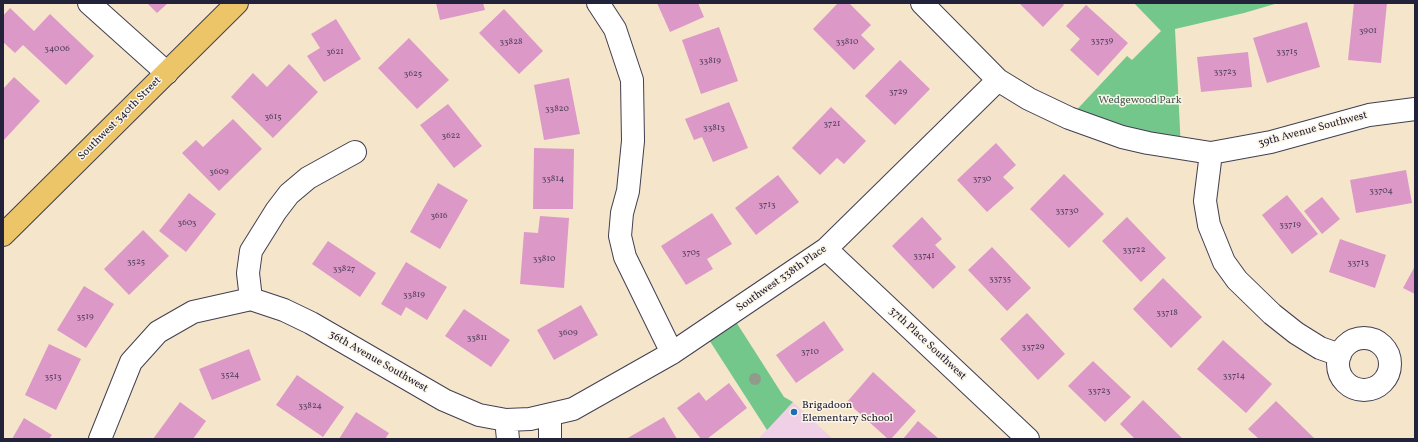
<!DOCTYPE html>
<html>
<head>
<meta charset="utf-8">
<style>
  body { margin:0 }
  #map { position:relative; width:1418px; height:442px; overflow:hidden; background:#f5e6cb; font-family:Vollkorn,serif }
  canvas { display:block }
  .frame { position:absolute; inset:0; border:4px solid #22223b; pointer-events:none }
</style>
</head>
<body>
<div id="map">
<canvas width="1418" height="442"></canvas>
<div class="frame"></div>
</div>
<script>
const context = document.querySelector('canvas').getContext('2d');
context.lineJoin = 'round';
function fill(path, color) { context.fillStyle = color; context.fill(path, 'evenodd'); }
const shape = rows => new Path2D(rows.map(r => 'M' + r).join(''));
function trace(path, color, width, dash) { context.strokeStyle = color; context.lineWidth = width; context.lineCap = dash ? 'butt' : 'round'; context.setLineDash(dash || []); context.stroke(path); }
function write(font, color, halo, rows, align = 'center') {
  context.font = font + ' Vollkorn,serif'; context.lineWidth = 3; context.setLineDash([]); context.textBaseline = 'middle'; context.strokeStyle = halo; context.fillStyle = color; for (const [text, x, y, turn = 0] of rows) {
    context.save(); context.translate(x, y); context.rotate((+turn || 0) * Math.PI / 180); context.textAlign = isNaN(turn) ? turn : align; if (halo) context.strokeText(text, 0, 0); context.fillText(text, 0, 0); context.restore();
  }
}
const built = shape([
  [793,402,833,439,758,439]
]);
const green = shape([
  [1134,3,1278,3,1244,13,1175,29,1181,149,1069,118,1127,56,1132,60,1161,31],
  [731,314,784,397,793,402,767,430,704,332]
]);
const building = shape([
  [147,3,168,3,157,13],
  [436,3,483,3,485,10,440,20],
  [657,3,698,3,704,17,670,32],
  [838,3,849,3,871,25,861,35,875,49,854,70,813,29],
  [1019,3,1062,3,1064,5,1043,27],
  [1354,3,1387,3,1381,63,1348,60],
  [1086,5,1128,43,1098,76,1070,50,1080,39,1066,26],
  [10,8,34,31,50,14,94,56,66,85,23,45,15,53,3,42,3,16],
  [504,9,543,51,519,74,479,33],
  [336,19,361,59,324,82,307,56,320,48,311,34],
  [1307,22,1320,67,1267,83,1253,38],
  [719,27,738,81,701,94,682,40],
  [409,38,449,80,417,109,378,68],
  [1248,52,1252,87,1201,92,1197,57],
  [900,60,930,89,895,125,865,96],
  [289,64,318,92,273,138,231,97,253,73,267,87],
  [14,77,40,101,3,141,3,89],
  [569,78,580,134,544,140,534,85],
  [729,102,748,148,713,162,702,137,694,140,685,119],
  [448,104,482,146,454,168,420,125],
  [831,107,866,141,844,164,837,158,820,175,792,148],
  [233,119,262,149,219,191,182,153,196,140,203,147],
  [996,143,1016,165,1003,177,1014,188,987,212,957,180],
  [534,148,574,149,573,209,533,209],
  [1406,170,1412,203,1356,213,1350,180],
  [1064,174,1104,214,1069,248,1030,209],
  [778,175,799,202,756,235,735,208],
  [438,183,468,200,440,249,410,232],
  [189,193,216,214,186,252,159,231],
  [1287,195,1318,234,1292,254,1262,215],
  [1322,197,1340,219,1322,234,1304,211],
  [712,213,732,244,707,259,713,269,686,285,661,246],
  [540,216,569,218,564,288,520,284,524,232,538,233],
  [922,217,942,239,935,245,956,267,933,289,892,246],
  [1127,217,1166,258,1141,282,1102,241],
  [143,230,169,256,129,295,104,269],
  [1340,239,1386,255,1375,288,1329,272],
  [328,241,376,273,360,297,312,264],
  [992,247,1031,288,1007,311,968,270],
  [406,262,447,287,427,320,406,307,401,316,381,304],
  [1415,266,1415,294,1403,288],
  [1163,278,1202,317,1171,348,1133,309],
  [84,286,114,304,86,348,57,330],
  [581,305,598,335,554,360,537,330],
  [464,309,510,340,491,367,445,336],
  [1027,313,1065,354,1038,380,1000,339],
  [824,321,844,350,796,383,776,355],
  [1223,340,1272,384,1246,413,1197,369],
  [49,344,81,359,56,410,25,395],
  [249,349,261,380,212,400,199,369],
  [1093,361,1131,397,1105,422,1068,386],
  [873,372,916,411,891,439,888,439,847,402],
  [297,375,344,407,323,437,276,405],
  [729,383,747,408,707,439,701,439,677,408,699,392,706,401],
  [1143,400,1183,439,1135,439,1120,424],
  [1276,401,1315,439,1259,439,1248,429],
  [180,402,206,421,193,439,153,439],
  [356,412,389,433,385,439,339,439],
  [664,417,677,439,626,439],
  [24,418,52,435,49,439,12,439],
  [918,421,939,439,903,439]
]);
const minor = shape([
  [89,3,167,73],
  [598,3,615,29,632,80,633,141,628,191,622,213,620,236,625,257,672,353],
  [922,3,998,80,1029,99,1069,118,1122,137,1148,143,1211,153,1271,142,1369,115,1415,109],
  [1211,153,1205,201,1209,225,1224,262,1237,280,1272,314,1296,333,1320,348,1340,355],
  [826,249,1028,439],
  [251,299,284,310,311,323,444,400,479,415,506,420,530,419,573,409,672,353,826,249,998,80],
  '1338 364a26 26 0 1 1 52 0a26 26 0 1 1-52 0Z',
  [506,420,508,439],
  [100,439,131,362,158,332,193,312,251,299,248,273,251,251,276,211,289,194,308,178,355,152],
  [550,439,550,416]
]);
const major = shape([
  [3,235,237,3]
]);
const trees = [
  [755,379]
];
const markers = [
  [794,412,4,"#1f6fb2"]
];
const numberNames = [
  ["3901",1368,31],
  ["33739",1102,41],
  ["33828",511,42],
  ["33810",847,42],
  ["34006",57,49],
  ["3621",335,52],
  ["33715",1287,52],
  ["33819",710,61],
  ["33723",1225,72],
  ["3625",413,74],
  ["3729",898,92],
  ["33820",557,109],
  ["3615",273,117],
  ["3721",832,124],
  ["33813",714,128],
  ["3622",451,136],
  ["3609",219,172],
  ["33814",553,179],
  ["3730",982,179],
  ["33704",1381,191],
  ["3713",767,205],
  ["33730",1067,211],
  ["3616",439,216],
  ["3603",187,223],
  ["33719",1290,225],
  ["33722",1134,250],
  ["3705",691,253],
  ["33741",924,256],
  ["33810",544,259],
  ["3525",136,262],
  ["33713",1358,263],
  ["33827",344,269],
  ["33735",1000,279],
  ["33819",414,295],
  ["33718",1167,313],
  ["3519",85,317],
  ["3609",568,333],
  ["33811",477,338],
  ["33729",1033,347],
  ["3710",810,352],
  ["3524",230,375],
  ["33714",1234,376],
  ["3513",53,377],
  ["33723",1099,391],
  ["33824",310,406]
];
const parkNames = [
  ["Wedgewood Park",1140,101]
];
const streetNames = [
  ["Southwest 340th Street",120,119,-45],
  ["39th Avenue Southwest",1313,130,-15],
  ["Southwest 338th Place",782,279,-35],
  ["37th Place Southwest",927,344,43],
  ["36th Avenue Southwest",378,362,30]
];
const poiNames = [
  ["Brigadoon",802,406],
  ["Elementary School",802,419]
];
fill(built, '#efd0e6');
fill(green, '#74c78a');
fill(building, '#dc98c6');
trace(minor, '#423f51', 24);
trace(major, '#423f51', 24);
trace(minor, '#fff', 22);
trace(major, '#edc569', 22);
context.fillStyle = '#919a8b';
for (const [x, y] of trees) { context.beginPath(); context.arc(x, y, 6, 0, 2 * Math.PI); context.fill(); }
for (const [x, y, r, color] of markers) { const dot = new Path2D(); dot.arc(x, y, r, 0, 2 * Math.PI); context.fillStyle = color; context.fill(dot); trace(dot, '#fcf5e5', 1.5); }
write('9px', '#50405e', null, numberNames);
write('11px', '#3f5c57', '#fcf5e5', parkNames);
write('11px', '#22223b', '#fcf5e5', streetNames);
write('11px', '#22223b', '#fcf5e5', poiNames, 'left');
</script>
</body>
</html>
